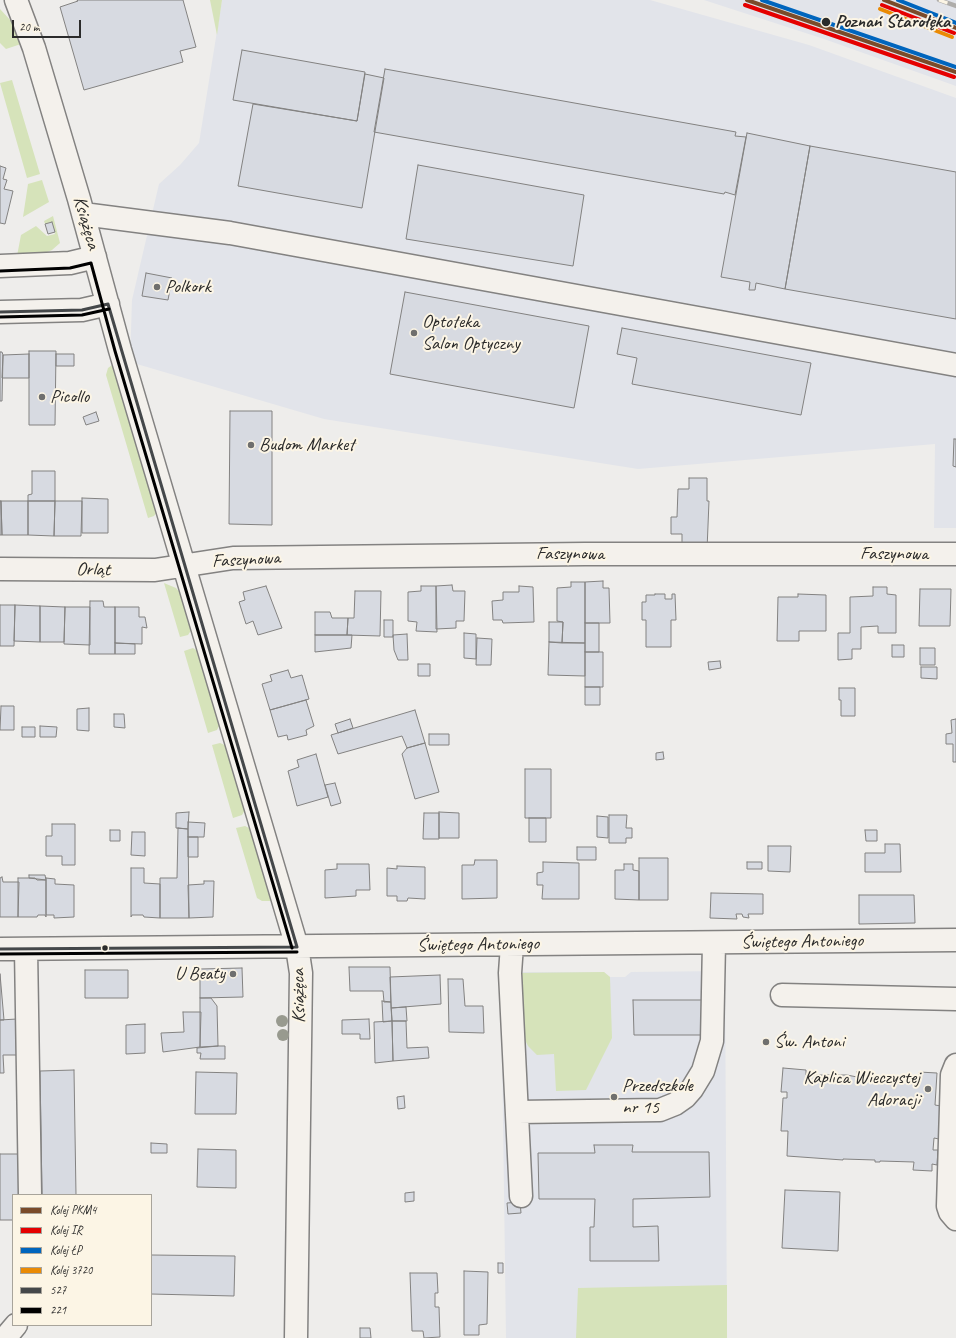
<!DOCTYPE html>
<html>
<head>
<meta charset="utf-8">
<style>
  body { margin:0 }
  #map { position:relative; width:956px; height:1338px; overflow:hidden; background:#eeedeb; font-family:Caveat,sans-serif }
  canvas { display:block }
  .legend { position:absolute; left:12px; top:1194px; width:140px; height:132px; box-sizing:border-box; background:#fcf5e5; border:1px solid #a8a49b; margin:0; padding:5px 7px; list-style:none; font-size:12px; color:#2b2b2b }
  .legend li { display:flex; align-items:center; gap:8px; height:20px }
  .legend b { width:20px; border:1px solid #a8a49b }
  .scale { position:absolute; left:12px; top:20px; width:69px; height:18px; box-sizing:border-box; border:2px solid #2b2b2b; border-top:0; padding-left:5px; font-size:12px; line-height:14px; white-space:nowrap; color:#2b2b2b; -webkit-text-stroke:3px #fcf5e5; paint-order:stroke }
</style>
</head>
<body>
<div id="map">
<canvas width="956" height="1338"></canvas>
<ul class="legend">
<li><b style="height:5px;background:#7a4b2a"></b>Kolej PKM4</li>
<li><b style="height:5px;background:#e50000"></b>Kolej IR</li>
<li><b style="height:5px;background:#0065bd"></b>Kolej ŁP</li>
<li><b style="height:5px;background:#ea8a04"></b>Kolej 3720</li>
<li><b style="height:5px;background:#45484a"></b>527</li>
<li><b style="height:5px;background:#000"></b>221</li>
</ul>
<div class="scale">20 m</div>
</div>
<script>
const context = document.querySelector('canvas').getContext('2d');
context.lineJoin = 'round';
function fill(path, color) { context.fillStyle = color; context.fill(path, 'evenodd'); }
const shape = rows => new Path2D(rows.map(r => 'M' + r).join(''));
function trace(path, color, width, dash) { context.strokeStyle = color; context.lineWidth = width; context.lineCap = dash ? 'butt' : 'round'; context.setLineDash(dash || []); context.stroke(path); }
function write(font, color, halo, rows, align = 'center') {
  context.font = font + ' Caveat,sans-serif'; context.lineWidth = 4; context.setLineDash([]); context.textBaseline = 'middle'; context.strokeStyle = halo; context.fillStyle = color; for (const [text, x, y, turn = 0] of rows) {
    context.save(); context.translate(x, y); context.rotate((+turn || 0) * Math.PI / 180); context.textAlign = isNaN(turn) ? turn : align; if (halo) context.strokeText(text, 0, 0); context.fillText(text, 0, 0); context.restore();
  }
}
const built = shape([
  [222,0,650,0,809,45,956,98,956,528,934,528,935,444,638,469,324,419,130,362,132,300,159,184,180,165,199,143],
  [704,0,956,0,956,86,824,39],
  [725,971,727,1338,506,1338,501,972,604,972,610,977,625,977,631,972]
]);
const green = shape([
  [210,0,222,0,217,35],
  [0,9,12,22,21,44,6,49,0,43],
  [12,80,40,174,27,178,0,83],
  [42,180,49,202,23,217,28,184],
  [53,216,60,243,52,250,38,256,17,256,21,235,36,226,47,236,55,234,52,222,45,224,44,221],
  [115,363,158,511,154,516,148,518,106,375,108,368],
  [164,583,176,588,183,596,192,629,188,635,180,637],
  [193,648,199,652,220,724,217,730,208,733,184,651],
  [220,743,227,746,245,810,242,815,233,818,212,745],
  [245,826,251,829,272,901,262,901,257,898,236,828],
  [604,972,610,977,612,1038,586,1090,556,1091,554,1054,537,1055,528,1046,524,1038,524,1016,514,973],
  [727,1285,727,1338,576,1338,578,1288]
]);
const building = shape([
  [77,0,183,0,196,47,180,51,183,62,84,90,60,7,78,1,77,0],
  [242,50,365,72,357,121,233,100,242,50],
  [385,69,736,132,735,136,746,137,735,195,725,192,724,194,374,132,385,69],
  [365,74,384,78,362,208,238,186,253,104,357,121,365,74],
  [747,133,810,146,785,289,756,283,755,290,749,290,750,282,721,277,747,133],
  [810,146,956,172,956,319,785,289,810,146],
  [418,165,584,195,573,266,406,239,418,165],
  [0,166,6,168,3,179,7,180,4,189,13,191,5,224,0,223,0,166],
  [52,222,55,232,48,234,45,224,52,222],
  [146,273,172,278,168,300,142,296,146,273],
  [405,292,589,326,574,408,390,374,405,292],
  [622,328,811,363,801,415,632,384,637,358,617,354,622,328],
  [29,351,56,351,55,425,29,425,29,351],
  [0,352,2,352,3,355,2,401,0,401,0,352],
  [29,354,29,378,2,378,3,355,29,354],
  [56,354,74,354,74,366,56,366,56,354],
  [230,411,272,411,272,525,229,524,230,411],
  [96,412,99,421,86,425,83,417,96,412],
  [954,439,956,439,956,467,953,466,954,439],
  [32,471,55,471,55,501,28,501,28,495,32,494,32,471],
  [689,478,707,478,707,501,709,501,707,550,682,550,682,534,671,534,671,517,677,517,678,489,689,489,689,478],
  [82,498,108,499,108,533,82,533,82,498],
  [0,501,1,501,2,535,0,535,0,501],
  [1,501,28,501,28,535,2,535,1,501],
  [28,501,55,501,54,536,28,535,28,501],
  [55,501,82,501,81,536,54,536,55,501],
  [603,581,603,588,609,588,610,623,585,623,585,582,603,581],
  [571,582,585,582,585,643,562,643,563,622,557,621,557,588,571,587,571,582],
  [452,585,453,591,465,591,464,621,456,621,456,628,436,629,436,586,452,585],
  [266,586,282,628,258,635,253,621,246,624,239,602,245,600,243,592,266,586],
  [421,586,436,586,437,632,416,631,417,622,408,621,408,592,421,591,421,586],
  [519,586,533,587,534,622,503,623,502,620,493,620,492,601,503,600,503,592,519,592,519,586],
  [873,587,887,587,887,594,896,595,896,633,878,633,878,626,861,627,861,649,852,649,852,659,838,660,838,633,850,633,850,597,873,596,873,587],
  [920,589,951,589,950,626,919,626,920,589],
  [355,591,381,591,380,636,347,635,348,618,354,618,355,591],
  [655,594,665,594,665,599,672,599,672,594,675,594,676,620,671,620,671,647,646,647,646,620,642,620,642,602,646,602,646,595,655,595,655,594],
  [798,594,826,595,826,631,799,631,799,641,777,641,778,597,798,597,798,594],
  [90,601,103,601,104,607,115,607,115,654,89,654,90,601],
  [0,605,15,605,14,646,0,646,0,605],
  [15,605,40,606,40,642,14,641,15,605],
  [40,606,65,607,64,642,40,642,40,606],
  [65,607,90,607,90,645,64,644,65,607],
  [115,607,139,607,139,617,145,617,147,628,142,627,142,644,115,643,115,607],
  [315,612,330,612,332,618,348,618,347,635,315,635,315,612],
  [384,620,393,620,393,637,384,637,384,620],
  [549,622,563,622,562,643,549,642,549,622],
  [585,623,599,623,599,652,585,652,585,623],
  [464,633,476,634,476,659,464,658,464,633],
  [407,634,408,660,398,660,394,650,393,635,407,634],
  [315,635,352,635,351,648,315,652,315,635],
  [477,638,492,639,491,665,476,665,477,638],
  [549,642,585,643,585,676,548,675,549,642],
  [115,643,135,644,135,654,115,654,115,643],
  [892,645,904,645,904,657,892,657,892,645],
  [920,648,935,648,935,665,920,665,920,648],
  [585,652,603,652,603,687,585,687,585,652],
  [720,661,721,668,709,670,708,662,720,661],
  [418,664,430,664,430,676,418,676,418,664],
  [921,667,937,667,937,679,921,678,921,667],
  [288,670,291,678,302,675,309,699,270,710,262,684,272,681,270,675,288,670],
  [585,687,600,687,600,705,585,705,585,687],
  [839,688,855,688,855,716,841,716,841,700,839,700,839,688],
  [306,700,314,726,306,730,307,735,288,740,287,735,278,737,270,710,306,700],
  [1,706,14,706,14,730,0,730,1,706],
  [89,708,89,731,77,730,77,709,89,708],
  [415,710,425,743,407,748,402,736,338,754,331,735,415,710],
  [114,714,124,714,125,728,114,727,114,714],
  [350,719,353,728,338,733,335,724,350,719],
  [956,719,956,762,953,762,953,744,946,744,946,734,952,733,951,720,956,719],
  [40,726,57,727,56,737,40,737,40,726],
  [22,727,35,727,35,737,22,737,22,727],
  [429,734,449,734,449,745,429,745,429,734],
  [425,743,439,792,415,799,402,754,407,748,425,743],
  [663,752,664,759,656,760,656,753,663,752],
  [316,754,328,797,297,806,288,771,299,767,297,760,316,754],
  [525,769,551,769,551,818,525,818,525,769],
  [335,783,341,803,331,806,325,785,335,783],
  [189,812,188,829,176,828,176,813,189,812],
  [439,812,459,813,459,838,439,838,439,812],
  [424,813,439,813,439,839,423,839,424,813],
  [609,815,627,815,626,828,632,828,632,838,626,838,626,843,609,843,609,815],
  [597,816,608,817,608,838,597,837,597,816],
  [529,818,546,818,546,842,529,842,529,818],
  [188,822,205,823,204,837,188,837,188,822],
  [52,824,75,824,75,865,62,865,62,856,46,856,46,836,52,836,52,824],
  [178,828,188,829,189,918,160,918,160,878,177,878,178,828],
  [110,830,120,830,120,841,110,841,110,830],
  [865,830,877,830,877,841,866,841,865,830],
  [132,832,145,832,145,856,131,855,132,832],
  [188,837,198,837,198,857,188,857,188,837],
  [885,844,900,844,901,872,865,872,865,853,885,853,885,844],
  [768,846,791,846,790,872,768,871,768,846],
  [577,847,596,847,596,860,577,860,577,847],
  [639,858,668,858,668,900,639,900,639,858],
  [475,860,497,860,497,898,462,899,462,865,474,865,475,860],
  [543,862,579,863,579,899,542,899,543,885,537,885,537,873,543,872,543,862],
  [747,862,762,862,762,869,747,869,747,862],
  [337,864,369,864,370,890,356,890,356,896,325,898,325,870,337,869,337,864],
  [624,864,633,864,633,870,639,871,639,900,615,899,615,870,624,870,624,864],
  [397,866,425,867,425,899,408,898,407,901,397,901,397,896,387,896,387,868,397,869,397,866],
  [131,868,144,868,144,883,160,884,160,918,144,917,143,915,132,915,131,917,131,868],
  [29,875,45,875,46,880,29,878,29,875],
  [2,877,3,882,19,882,18,917,0,917,0,878,2,877],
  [18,878,35,878,37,880,46,880,46,917,45,915,38,915,37,917,18,917,18,878],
  [46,878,55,879,55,884,74,885,74,917,54,918,54,915,46,915,46,878],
  [204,881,214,881,213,917,189,918,188,885,204,884,204,881],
  [711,893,763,894,763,914,748,914,749,918,743,917,742,914,736,914,737,919,710,918,711,893],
  [859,895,914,895,915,923,859,924,859,895],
  [349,967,390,967,391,1002,384,1002,383,991,350,991,349,967],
  [242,968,243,997,200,998,200,969,242,968],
  [85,970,128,970,128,998,85,998,85,970],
  [0,974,4,1020,0,1020,0,974],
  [440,975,441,1004,391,1008,390,977,440,975],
  [448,979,463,979,465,1006,483,1006,484,1033,449,1032,448,979],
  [200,998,211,998,217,1006,218,1046,200,1047,200,998],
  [633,1000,704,1000,705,1035,634,1035,633,1000],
  [382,1001,391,1002,392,1021,383,1022,382,1001],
  [406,1007,407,1021,392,1021,391,1008,406,1007],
  [183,1012,201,1012,200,1047,163,1052,161,1033,184,1032,183,1012],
  [17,1019,19,1055,3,1055,4,1073,0,1073,0,1020,17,1019],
  [369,1019,370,1039,360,1039,360,1034,342,1034,342,1020,369,1019],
  [392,1021,393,1061,375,1063,374,1022,392,1021],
  [392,1021,406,1021,407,1048,428,1047,429,1058,393,1061,392,1021],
  [145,1024,145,1053,126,1054,126,1025,145,1024],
  [218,1046,225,1046,225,1059,200,1059,201,1053,197,1053,197,1048,218,1046],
  [783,1068,806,1070,806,1075,847,1075,857,1077,857,1071,870,1072,870,1078,880,1078,880,1076,919,1080,919,1072,937,1073,935,1105,941,1106,939,1139,934,1138,933,1150,938,1150,937,1165,932,1164,932,1171,913,1170,914,1162,880,1161,880,1162,875,1162,875,1160,843,1159,843,1160,787,1156,788,1131,781,1131,783,1098,787,1098,787,1092,781,1092,783,1068],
  [74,1070,76,1195,42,1195,40,1071,74,1070],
  [196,1072,237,1073,236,1114,195,1114,196,1072],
  [404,1096,405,1108,398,1109,397,1097,404,1096],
  [151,1143,167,1144,167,1153,151,1153,151,1143],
  [594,1145,633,1145,632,1152,709,1152,710,1197,633,1199,633,1227,658,1226,659,1261,590,1261,590,1227,594,1227,595,1199,539,1199,538,1153,595,1153,594,1145],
  [198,1149,236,1150,236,1188,197,1187,198,1149],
  [0,1154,21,1154,21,1195,13,1195,13,1220,0,1220,0,1154],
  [785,1190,840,1192,838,1251,782,1248,785,1190],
  [414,1192,414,1201,405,1202,405,1193,414,1192],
  [520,1202,521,1213,508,1214,507,1203,520,1202],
  [151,1255,235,1256,234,1296,151,1294,151,1255],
  [498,1263,503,1263,503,1273,498,1273,498,1263],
  [464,1271,488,1272,487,1324,479,1325,479,1335,464,1335,464,1271],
  [410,1273,437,1273,438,1293,435,1293,435,1307,439,1307,440,1337,424,1338,423,1331,412,1331,410,1273],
  [360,1328,370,1328,371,1338,360,1338,360,1328]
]);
const minor = shape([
  [16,0,34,48,79,199,120,350,297,947,301,973,296,1338],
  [83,214,230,233,956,365],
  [0,266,70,263,95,257],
  [0,312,82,310,108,304],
  [0,569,155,570,233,558,585,554,956,554],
  [512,945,510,973,521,1196],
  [0,949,956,940],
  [26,949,30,1195],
  [782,995,956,999],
  [956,1065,952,1075,948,1206,950,1212,956,1219],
  [518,1112,660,1110,675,1104,685,1097,692,1089,703,1071,712,1041,714,943],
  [5,1338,16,1325]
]);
const rail = shape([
  [939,0,956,6]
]);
const bus1 = shape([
  [108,304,297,947],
  [0,312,82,310,108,304],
  [0,949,297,947]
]);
const bus2 = shape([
  [0,271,70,268,91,263,115,351,292,948],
  [0,317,82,315,109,309],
  [0,954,297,952]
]);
const rail1 = shape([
  [747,0,956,72],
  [884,0,956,28]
]);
const rail2 = shape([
  [745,5,954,77],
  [882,5,954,33]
]);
const rail3 = shape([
  [762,0,956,67],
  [898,0,956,23]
]);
const rail4 = shape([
  [880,9,952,37]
]);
const trees = [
  [282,1021],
  [283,1035]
];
const markers = [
  [826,22,5,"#2b2b2b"],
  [157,287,4,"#6f6f6e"],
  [414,333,4,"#6f6f6e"],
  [42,397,4,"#6f6f6e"],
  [251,445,4,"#6f6f6e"],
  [105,948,3.5,"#2b2b2b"],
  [233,974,4,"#6f6f6e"],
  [766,1042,4,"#6f6f6e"],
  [928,1089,4,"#6f6f6e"],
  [614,1097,4,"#6f6f6e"]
];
const stopNames = [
  ["Poznań Starołęka",835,22]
];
const streetNames = [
  ["Książęca",86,223,74],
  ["Faszynowa",570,554],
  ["Faszynowa",894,554],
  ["Faszynowa",246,560,-3],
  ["Orląt",93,570,1],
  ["Świętego Antoniego",802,942,-1],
  ["Świętego Antoniego",478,945,-1],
  ["Książęca",299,996,-91]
];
const poiNames = [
  ["Polkork",165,287],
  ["Optoteka",422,322],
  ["Salon Optyczny",422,344],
  ["Picollo",50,397],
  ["Budom Market",259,445],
  ["U Beaty",225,974,"right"],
  ["Św. Antoni",774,1042],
  ["Kaplica Wieczystej",920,1078,"right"],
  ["Adoracji",920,1100,"right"],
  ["Przedszkole",622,1086],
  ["nr 15",622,1108]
];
fill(built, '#e2e4ea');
fill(green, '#d6e3ba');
fill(building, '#d7dae1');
trace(building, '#838281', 1);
trace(minor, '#838281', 25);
trace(minor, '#f4f1ec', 22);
trace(rail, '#afadaa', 4.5);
trace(rail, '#fcf5e5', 3, [9]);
trace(bus1, '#45484a', 3);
trace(bus2, '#000', 3);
trace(rail1, '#7a4b2a', 4);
trace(rail2, '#e50000', 4);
trace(rail3, '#0065bd', 4);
trace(rail4, '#ea8a04', 4);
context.fillStyle = '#989a8f';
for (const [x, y] of trees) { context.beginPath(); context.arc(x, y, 6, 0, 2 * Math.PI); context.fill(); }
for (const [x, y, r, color] of markers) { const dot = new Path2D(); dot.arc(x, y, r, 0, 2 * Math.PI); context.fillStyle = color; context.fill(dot); trace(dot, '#fcf5e5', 1.5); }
write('bold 19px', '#2b2b2b', '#fcf5e5', stopNames, 'left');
write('19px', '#2b2b2b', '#fcf5e5', streetNames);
write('19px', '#2b2b2b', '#fcf5e5', poiNames, 'left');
</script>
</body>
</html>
